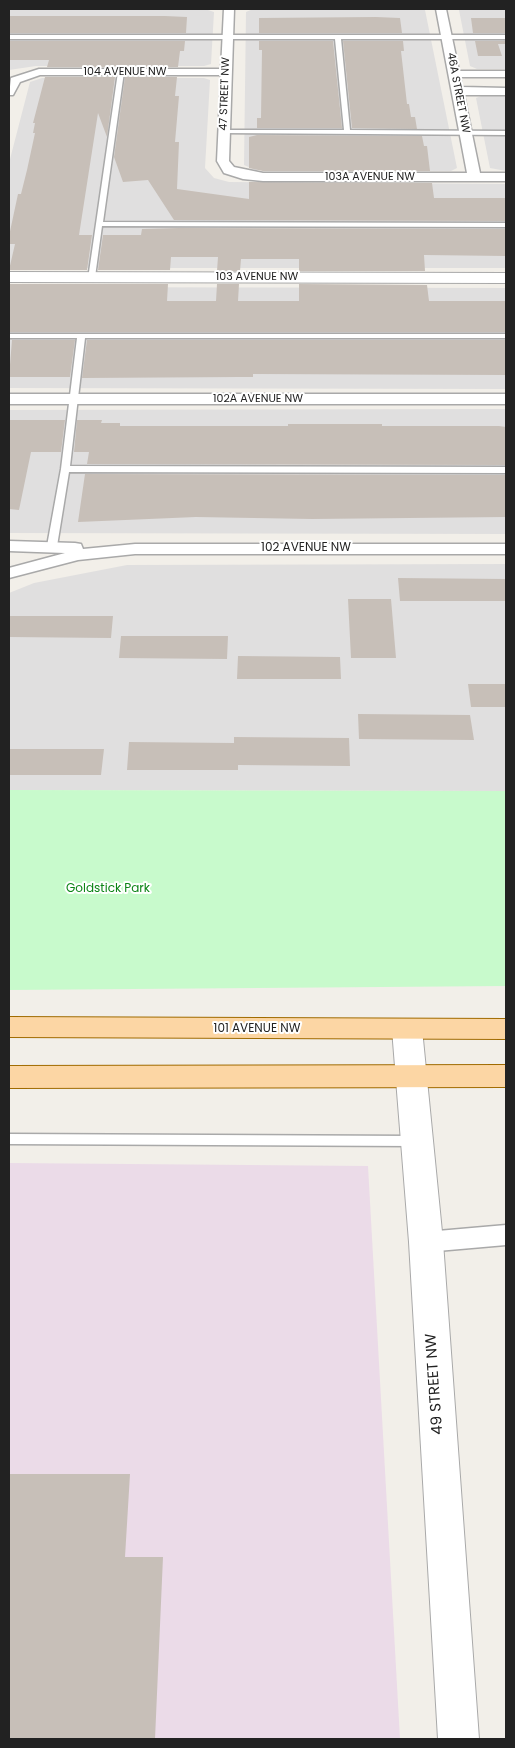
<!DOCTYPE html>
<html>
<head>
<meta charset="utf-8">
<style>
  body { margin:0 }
  #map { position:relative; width:515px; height:1748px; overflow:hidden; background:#f2efe9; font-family:Poppins,sans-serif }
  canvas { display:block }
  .frame { position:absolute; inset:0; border:10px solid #222; pointer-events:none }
</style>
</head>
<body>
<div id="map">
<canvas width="515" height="1748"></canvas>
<div class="frame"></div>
</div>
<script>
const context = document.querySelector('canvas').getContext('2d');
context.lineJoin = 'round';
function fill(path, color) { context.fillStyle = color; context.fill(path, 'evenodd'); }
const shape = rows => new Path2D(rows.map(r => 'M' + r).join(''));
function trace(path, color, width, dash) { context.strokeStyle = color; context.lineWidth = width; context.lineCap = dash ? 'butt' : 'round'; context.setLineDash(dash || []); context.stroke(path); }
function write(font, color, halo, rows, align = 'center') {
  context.font = font + ' Poppins,sans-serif'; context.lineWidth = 4; context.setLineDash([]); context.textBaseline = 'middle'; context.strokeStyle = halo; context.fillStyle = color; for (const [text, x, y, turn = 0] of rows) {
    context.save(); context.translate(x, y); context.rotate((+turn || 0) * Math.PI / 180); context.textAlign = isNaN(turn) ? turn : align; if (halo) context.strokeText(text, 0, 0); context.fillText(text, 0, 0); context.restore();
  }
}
const residential = shape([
  [9,9,205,9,214,12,211,64,204,66,36,66,9,70],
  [253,9,425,10,457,168,451,171,255,170,244,165,246,12],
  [459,10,506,10,506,69,477,69,470,66],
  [42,78,204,78,210,80,205,168,214,178,229,182,506,184,506,268,9,268,9,163,30,82],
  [481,96,506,96,506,171,490,168,476,98],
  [9,287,506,288,506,389,9,388],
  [506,409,506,534,9,533,9,410],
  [506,564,506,791,9,790,9,593,34,583,127,565]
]);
const industrial = shape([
  [9,1163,368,1166,400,1739,9,1739]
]);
const park = shape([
  [9,790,506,791,506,986,9,990]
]);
const building = shape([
  [9,16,165,16,187,17,186,33,9,33],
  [376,17,400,18,402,33,259,33,259,18],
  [471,18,506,18,506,33,473,33],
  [9,41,185,41,184,51,180,51,178,67,47,67,49,60,9,60],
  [259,41,333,41,342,128,257,128,257,118,261,118,262,50,259,50],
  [343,41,403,41,404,51,401,51,407,104,409,104,411,117,415,117,417,129,352,128],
  [475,41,506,41,506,44,498,44,502,56,478,56],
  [45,77,115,77,107,137,98,113,79,235,92,235,87,270,9,270,15,244,9,244,9,236,18,194,21,194,27,170,35,133,33,133,35,123,33,123],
  [125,77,177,77,175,96,179,96,175,142,179,142,177,189,249,199,249,182,432,183,434,198,506,198,506,221,174,220,148,180,123,182,114,157],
  [257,135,422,136,424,146,427,146,430,171,263,171,249,168,249,137],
  [179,228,506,229,506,256,424,255,425,271,299,271,299,259,241,259,240,271,217,271,218,257,171,257,170,270,98,270,103,235,141,235,142,229],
  [9,284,168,284,167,301,216,301,217,284,239,284,238,301,299,301,299,284,427,285,429,301,506,301,506,332,9,332],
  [12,340,75,340,70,377,9,377],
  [87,340,506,340,506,375,253,374,253,377,239,377,82,378],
  [9,420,65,420,61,452,31,452,19,510,9,509],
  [77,420,102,420,101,423,120,423,120,426,288,426,288,424,382,424,382,426,499,426,506,427,506,465,87,464,89,452,74,452],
  [85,474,506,475,506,517,312,519,196,517,78,522],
  [398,578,506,579,506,601,400,601],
  [348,599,391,599,396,658,351,658],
  [9,616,113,616,111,638,9,637],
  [121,636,228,636,227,659,119,658],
  [238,656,340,657,341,679,237,679],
  [468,684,506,684,506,707,471,707],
  [358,714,470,715,474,740,359,739],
  [234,737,349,738,350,766,238,765,238,770,127,770,129,742,234,743],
  [9,749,104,749,101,775,9,775],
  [9,1474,130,1474,125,1557,163,1557,155,1739,9,1739]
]);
const service = shape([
  [9,35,506,35,506,39,341,39,350,130,506,131,506,135,222,133,221,132,224,130,344,130,335,39,9,39,9,35],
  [121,70,124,72,103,222,506,223,506,227,102,226,95,277,88,279,118,72,121,70],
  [9,334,506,334,506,338,85,338,70,466,506,467,506,473,69,472,57,546,55,548,49,548,47,546,61,469,77,338,9,338,9,334],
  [9,1134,414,1136,419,1138,420,1141,419,1144,414,1146,9,1144,9,1134]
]);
const minor = shape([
  [224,9,234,9,229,161,234,167,263,173,467,173,436,9,446,9,459,71,506,71,506,77,460,77,462,87,506,88,506,95,464,95,480,173,506,173,506,181,263,181,243,179,224,173,217,161,221,75,40,75,20,82,13,95,9,95,11,78,39,69,221,69,224,9],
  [9,394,506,394,506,404,9,404,9,394],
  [9,541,75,543,81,544,83,549,135,544,506,544,506,554,135,554,78,560,9,578,9,568,65,553,9,551,9,541],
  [506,1225,506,1245,426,1252,417,1249,413,1242,417,1235,426,1232,506,1225]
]);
const tertiary = shape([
  [9,272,506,273,506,283,9,282,9,272],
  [407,1019,418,1022,422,1029,443,1242,479,1739,438,1739,409,1242,392,1029,396,1022,407,1019]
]);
const primary = shape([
  [9,1017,506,1019,506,1039,9,1037,9,1017],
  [506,1065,506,1087,9,1088,9,1066,506,1065]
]);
const farStreetnames = [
  ["104 AVENUE NW",125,72],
  ["46A STREET NW",458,93,79],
  ["47 STREET NW",225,94,-88],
  ["103A AVENUE NW",370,177],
  ["103 AVENUE NW",257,277],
  ["102A AVENUE NW",258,399]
];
const streetNames = [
  ["102 AVENUE NW",306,548],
  ["101 AVENUE NW",257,1029]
];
const parkNames = [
  ["Goldstick Park",108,889]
];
const nearStreetnames = [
  ["49 STREET NW",435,1384,-94]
];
fill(residential, '#e0dfdf');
fill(industrial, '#ebdbe8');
fill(park, '#c8facc');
fill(building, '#c7bfb8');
trace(service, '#a9a9a9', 3);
trace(minor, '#a9a9a9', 3);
trace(tertiary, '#a9a9a9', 2);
trace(primary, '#a06b00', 2);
fill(service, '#fff');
fill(minor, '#fff');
fill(tertiary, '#fff');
fill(primary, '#fcd6a4');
write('11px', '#222', '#fff', farStreetnames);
write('12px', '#222', '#fff', streetNames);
write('12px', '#0c8416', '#fff', parkNames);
write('15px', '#222', '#fff', nearStreetnames);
</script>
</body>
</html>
